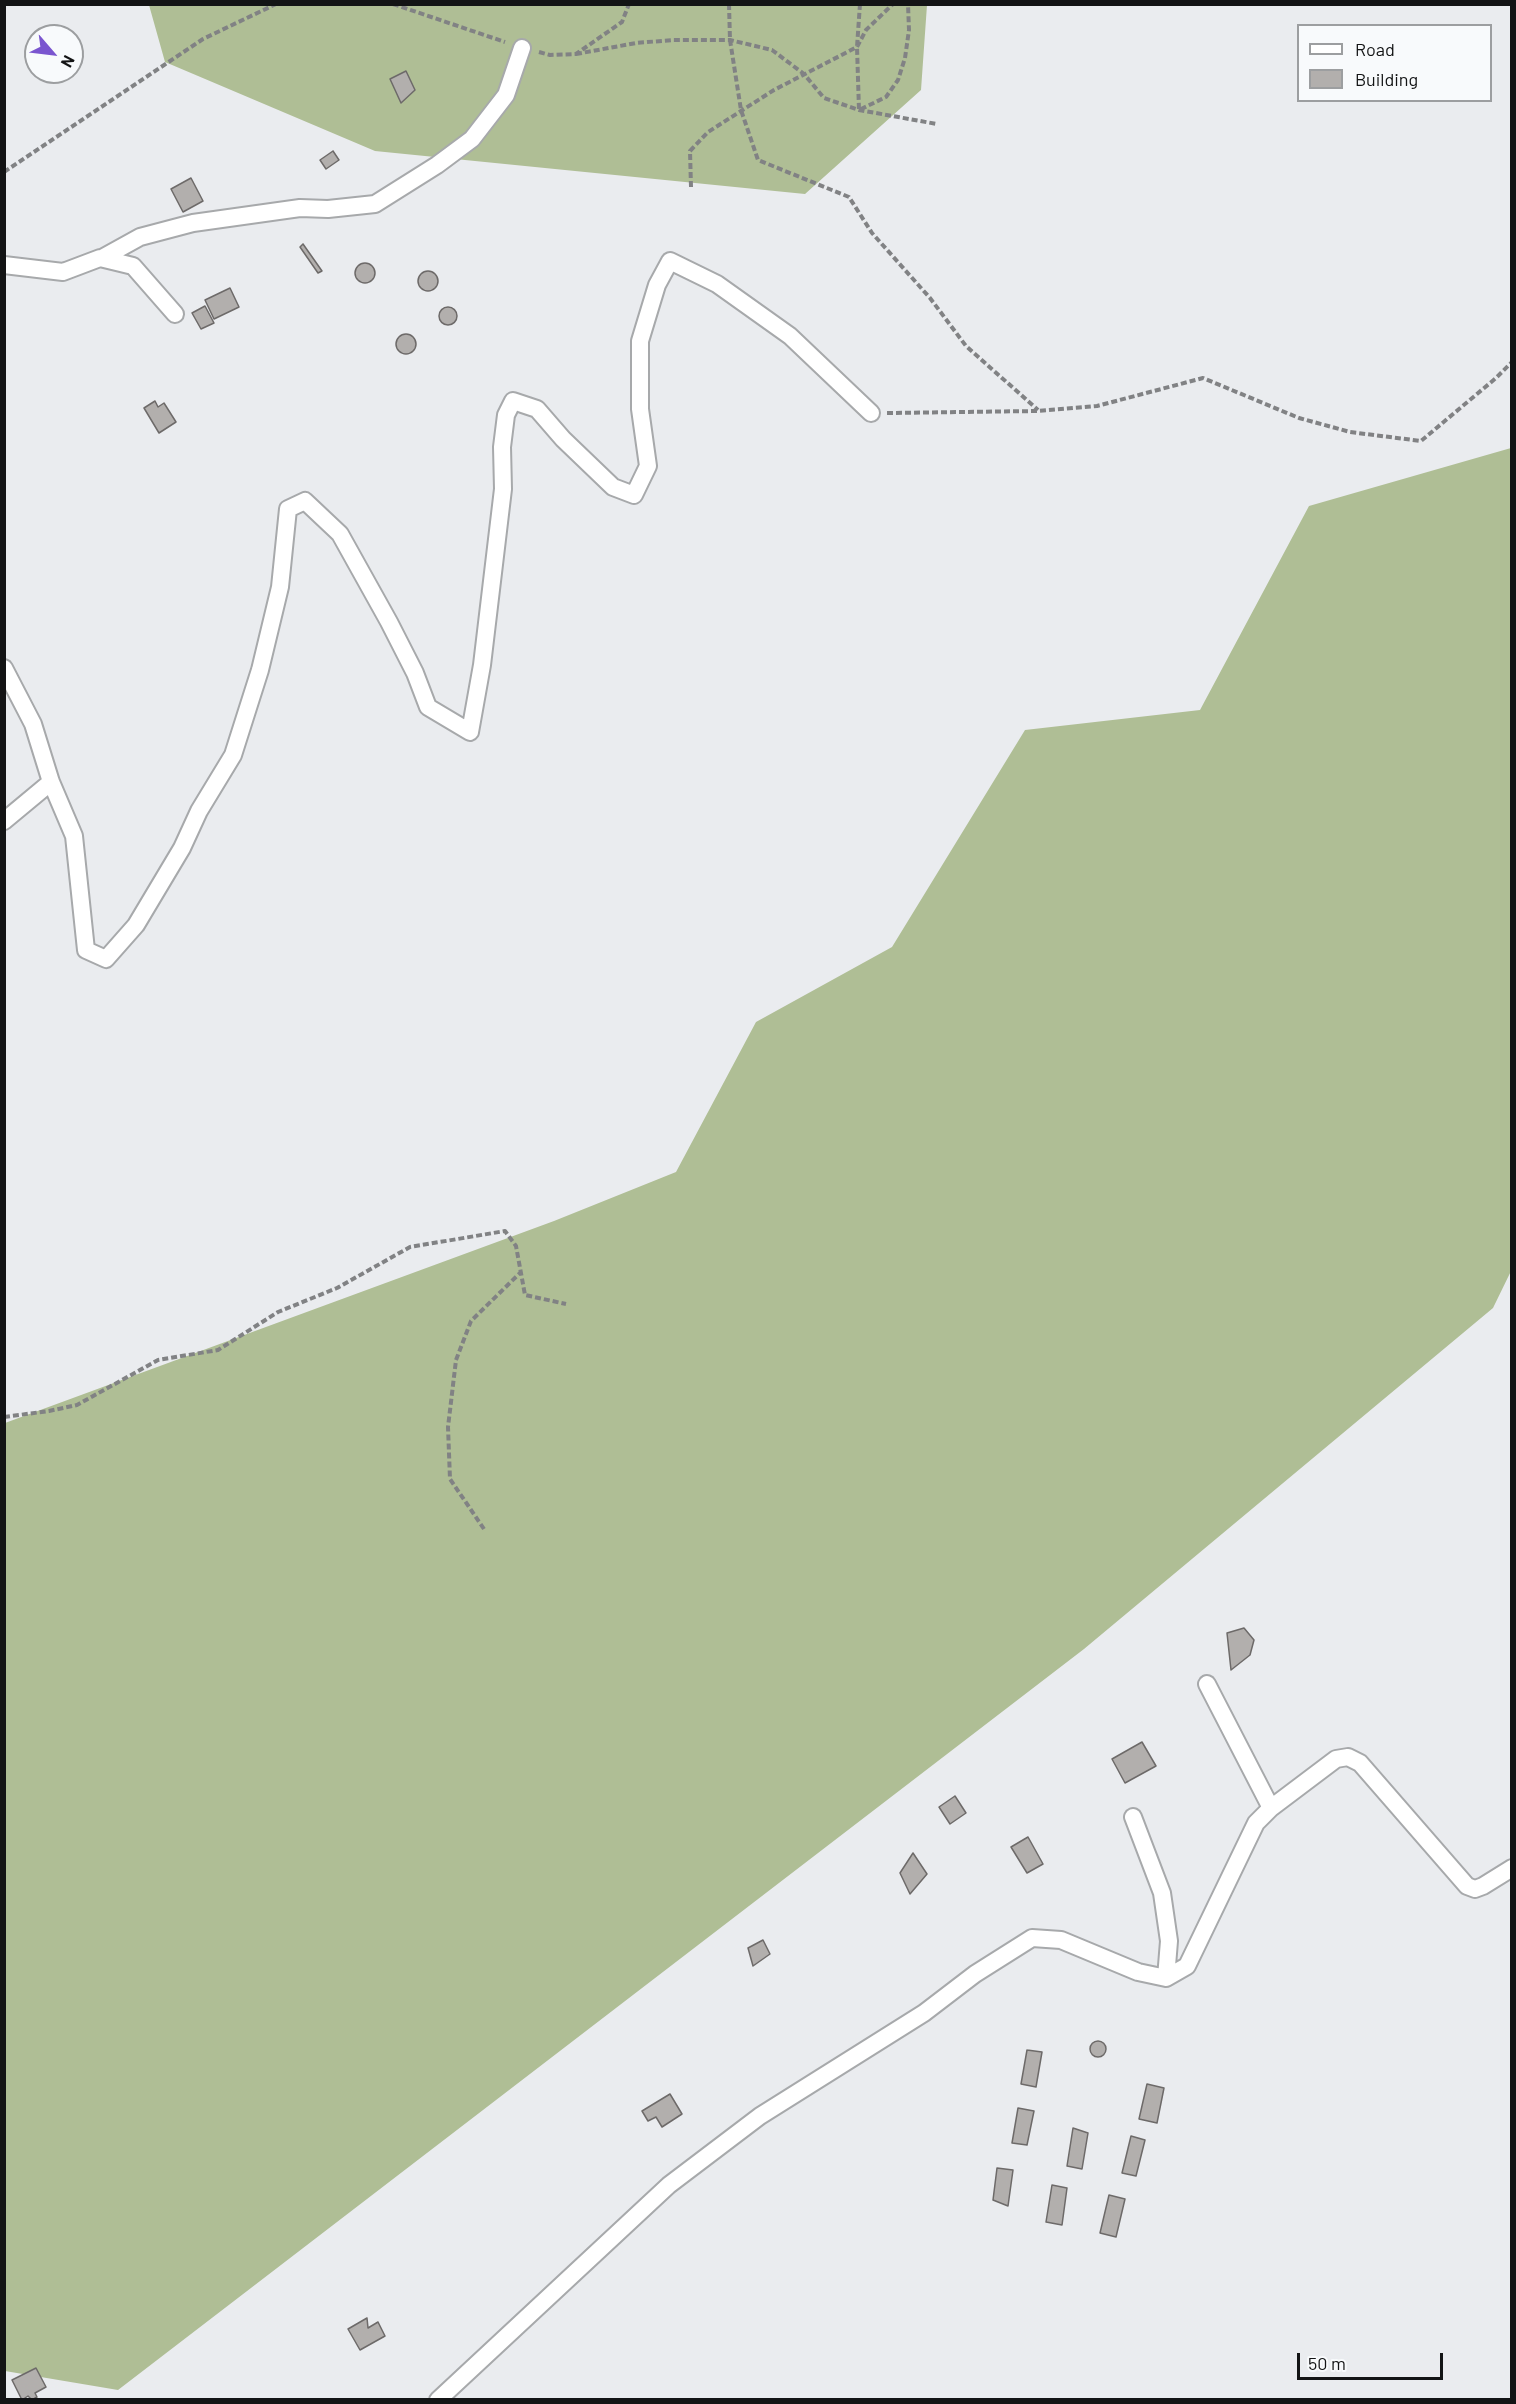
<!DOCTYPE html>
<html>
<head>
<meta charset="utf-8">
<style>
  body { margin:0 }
  #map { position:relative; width:1516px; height:2404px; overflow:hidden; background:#eaecef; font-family:Barlow,sans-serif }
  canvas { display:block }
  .frame { position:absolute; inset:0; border:6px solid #131415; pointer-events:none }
  .legend { position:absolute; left:1297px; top:24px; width:195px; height:78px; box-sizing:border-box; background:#f8fafc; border:2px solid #9c9ea0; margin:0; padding:8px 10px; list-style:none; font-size:18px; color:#131415 }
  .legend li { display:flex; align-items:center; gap:12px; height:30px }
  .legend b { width:30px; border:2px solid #9c9ea0 }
  .north { position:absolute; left:24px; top:24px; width:60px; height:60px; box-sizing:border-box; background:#f8fafc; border:2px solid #9c9ea0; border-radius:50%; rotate:118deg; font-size:16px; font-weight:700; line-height:24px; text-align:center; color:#131415 }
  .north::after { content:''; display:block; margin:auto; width:21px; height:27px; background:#7a55cf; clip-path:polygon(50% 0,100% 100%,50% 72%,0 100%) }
  .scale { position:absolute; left:1297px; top:2353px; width:146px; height:27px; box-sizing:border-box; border:3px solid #131415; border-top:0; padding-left:8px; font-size:18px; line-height:21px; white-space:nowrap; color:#131415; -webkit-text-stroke:4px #f8fafc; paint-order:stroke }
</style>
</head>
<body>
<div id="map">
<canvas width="1516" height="2404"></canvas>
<div class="frame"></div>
<ul class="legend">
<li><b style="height:8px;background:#fff"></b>Road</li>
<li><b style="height:16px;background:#b2afad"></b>Building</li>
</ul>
<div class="north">N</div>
<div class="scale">50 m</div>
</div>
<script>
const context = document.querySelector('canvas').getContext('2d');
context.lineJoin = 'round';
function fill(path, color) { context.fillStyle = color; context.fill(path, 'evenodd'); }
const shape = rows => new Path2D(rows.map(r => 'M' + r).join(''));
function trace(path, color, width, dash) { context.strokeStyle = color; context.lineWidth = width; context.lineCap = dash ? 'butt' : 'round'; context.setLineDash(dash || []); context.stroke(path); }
const forest = shape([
  [149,5,927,5,921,90,805,194,375,151,165,62],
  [1511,448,1512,1269,1493,1308,1084,1649,118,2390,5,2371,5,1423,554,1221,676,1172,756,1022,892,947,1025,730,1200,710,1309,506]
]);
const building = shape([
  [406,71,415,90,401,103,390,79,406,71],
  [333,151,339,160,326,169,320,160,333,151],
  [191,178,203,201,183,212,171,189,191,178],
  [303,244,322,271,318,273,300,247,303,244],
  '355 273a10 10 0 1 1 20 0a10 10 0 1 1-20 0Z',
  '418 281a10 10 0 1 1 20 0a10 10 0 1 1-20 0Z',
  [230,288,239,307,214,319,205,300,230,288],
  [205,306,214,323,201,329,192,313,205,306],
  '439 316a9 9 0 1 1 18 0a9 9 0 1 1-18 0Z',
  '396 344a10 10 0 1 1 20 0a10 10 0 1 1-20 0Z',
  [155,401,158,407,164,403,176,422,159,433,144,408,155,401],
  [1244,1628,1254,1640,1250,1655,1231,1670,1227,1633,1244,1628],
  [1142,1742,1156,1766,1125,1783,1112,1759,1142,1742],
  [955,1796,966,1813,950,1824,939,1807,955,1796],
  [1028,1837,1043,1864,1027,1873,1011,1847,1028,1837],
  [913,1853,927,1874,910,1894,900,1873,913,1853],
  [763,1940,770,1954,753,1966,748,1948,763,1940],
  '1090 2049a8 8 0 1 1 16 0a8 8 0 1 1-16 0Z',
  [1027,2050,1042,2052,1036,2087,1021,2084,1027,2050],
  [1147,2084,1164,2088,1157,2123,1139,2119,1147,2084],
  [670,2094,682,2114,662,2127,656,2117,648,2121,642,2111,670,2094],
  [1018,2108,1034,2111,1027,2145,1012,2143,1018,2108],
  [1073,2128,1088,2133,1082,2169,1067,2166,1073,2128],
  [1131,2136,1145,2140,1136,2176,1122,2173,1131,2136],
  [997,2168,1013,2170,1008,2206,993,2200,997,2168],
  [1052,2185,1067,2188,1062,2225,1046,2222,1052,2185],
  [1109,2195,1125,2199,1116,2237,1100,2233,1109,2195],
  [367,2318,368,2328,378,2322,385,2336,360,2350,348,2329,367,2318],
  [36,2368,46,2387,35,2393,37,2397,32,2400,28,2396,22,2400,12,2380,36,2368]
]);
const path = shape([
  [393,4,505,42],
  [729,4,730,40,741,110,758,160,849,197,872,233,930,298,966,346,1038,410],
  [860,4,857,47,859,110,886,97,898,80,905,58,909,30,908,4],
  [539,52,550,55,576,54,622,22,629,4],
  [576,54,636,43,673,40,730,40,772,50,804,74,824,98,859,110,937,124],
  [4,172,203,39,276,4],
  [691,187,690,151,708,132,774,90,857,47,866,30,893,4],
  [887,413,1038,411,1097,406,1203,378,1299,418,1350,432,1421,441,1496,378,1512,362],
  [4,1417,49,1411,77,1405,158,1360,218,1350,278,1312,337,1288,410,1247,505,1231,516,1246,525,1295,566,1304],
  [484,1529,450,1479,448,1427,456,1360,471,1321,521,1272]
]);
const minor = shape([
  [102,258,140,237,193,223,300,208,328,209,375,204,437,165,472,139,506,95,522,48],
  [4,265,63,272,100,258,133,266,175,314],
  [4,668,33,724,51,782,74,836,86,950,106,959,136,925,182,848,199,811,233,755,260,670,280,587,288,509,305,501,340,534,389,622,415,673,428,707,470,732,482,665,503,489,502,447,506,415,513,401,537,409,563,439,613,487,634,495,648,466,640,409,640,341,657,285,670,261,717,284,790,336,871,413],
  [4,821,51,782],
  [1271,1808,1336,1759,1348,1757,1360,1763,1467,1886,1475,1889,1483,1886,1512,1868],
  [1133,1817,1162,1893,1169,1941,1166,1978],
  [438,2400,669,2185,760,2116,924,2013,975,1974,1032,1938,1061,1940,1138,1972,1166,1978,1187,1966,1256,1823,1271,1808,1207,1684]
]);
fill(forest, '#afbe95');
fill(building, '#b2afad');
trace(building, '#6d6a69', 1.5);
trace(minor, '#a7a9ab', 20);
trace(path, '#818284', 4, [6, 3]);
trace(minor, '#fff', 16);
</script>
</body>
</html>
